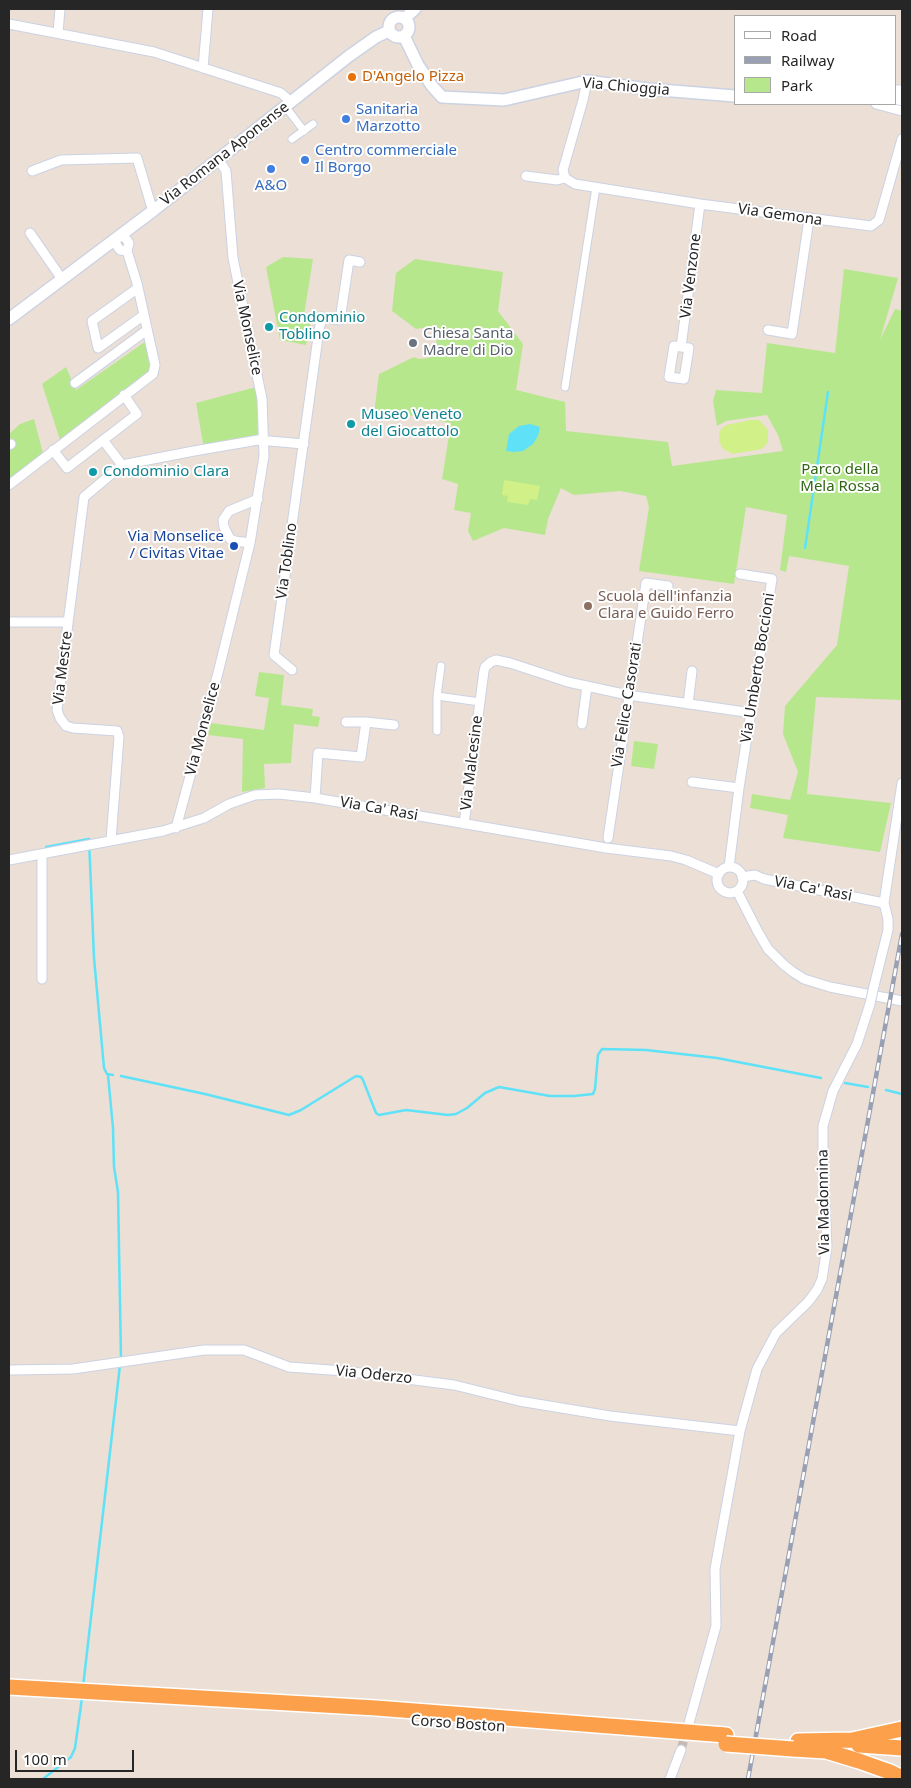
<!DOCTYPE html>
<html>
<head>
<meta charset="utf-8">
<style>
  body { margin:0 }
  #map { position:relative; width:911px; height:1788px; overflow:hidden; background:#ebdfd6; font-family:"Noto Sans",sans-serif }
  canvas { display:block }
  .frame { position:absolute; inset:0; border:10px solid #262626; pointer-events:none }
  .legend { position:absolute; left:734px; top:15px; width:162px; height:90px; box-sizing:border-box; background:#fff; border:1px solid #a8a8a8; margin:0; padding:6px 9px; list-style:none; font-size:15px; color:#262626 }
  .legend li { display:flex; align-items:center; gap:10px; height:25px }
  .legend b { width:25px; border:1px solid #a8a8a8 }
  .scale { position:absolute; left:15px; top:1750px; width:119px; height:22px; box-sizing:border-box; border:2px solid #262626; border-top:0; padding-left:6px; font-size:15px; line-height:18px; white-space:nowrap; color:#262626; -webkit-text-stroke:4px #fff; paint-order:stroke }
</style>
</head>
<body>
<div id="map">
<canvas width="911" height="1788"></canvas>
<div class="frame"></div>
<ul class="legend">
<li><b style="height:6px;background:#fff"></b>Road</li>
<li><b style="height:6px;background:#99a0b3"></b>Railway</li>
<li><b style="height:14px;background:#b7e78d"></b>Park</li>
</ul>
<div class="scale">100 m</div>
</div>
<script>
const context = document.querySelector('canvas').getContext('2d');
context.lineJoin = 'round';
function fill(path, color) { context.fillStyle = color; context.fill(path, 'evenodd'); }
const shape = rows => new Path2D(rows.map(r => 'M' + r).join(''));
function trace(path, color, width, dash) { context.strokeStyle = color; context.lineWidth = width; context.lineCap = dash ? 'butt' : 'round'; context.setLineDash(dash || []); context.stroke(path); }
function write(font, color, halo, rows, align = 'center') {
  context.font = font + ' "Noto Sans",sans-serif'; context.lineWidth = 4; context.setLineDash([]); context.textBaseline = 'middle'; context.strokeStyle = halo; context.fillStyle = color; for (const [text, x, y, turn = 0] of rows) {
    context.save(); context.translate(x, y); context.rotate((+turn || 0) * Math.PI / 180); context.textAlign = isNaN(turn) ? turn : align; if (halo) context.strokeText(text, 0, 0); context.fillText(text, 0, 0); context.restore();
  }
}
const green = shape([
  [283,257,313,259,304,315,312,317,306,345,280,340,266,267],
  [415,259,503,272,498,311,523,344,516,390,565,402,566,431,668,442,672,466,783,451,778,435,767,415,726,421,717,426,713,401,716,390,762,393,767,343,835,353,844,269,898,278,880,340,895,309,902,311,902,700,816,697,807,794,891,803,880,852,783,838,788,815,750,808,752,794,790,800,798,772,783,734,785,706,837,645,849,566,789,556,786,572,780,570,787,515,746,507,734,584,639,571,649,507,646,496,620,491,574,495,561,488,548,519,545,535,504,528,473,541,468,531,471,513,454,510,458,484,442,479,451,423,413,416,374,413,379,374,414,357,419,359,428,358,432,355,437,347,436,337,430,330,422,328,416,329,392,311,396,273],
  [149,339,153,374,61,443,42,384,66,367,76,390],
  [260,386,264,440,204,449,196,403],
  [34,419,44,457,9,485,9,434,20,424],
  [259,672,284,675,281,705,313,709,312,716,320,717,318,727,294,724,291,763,264,764,265,788,242,792,243,739,208,735,211,723,264,730,269,698,255,696],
  [634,741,658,744,654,769,631,766]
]);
const pitch = shape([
  [750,420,759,420,768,430,768,442,762,449,733,454,723,449,719,441,719,433,722,428,727,425],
  [504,480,540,486,537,500,530,499,528,505,507,502,508,496,502,495]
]);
const water = shape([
  [530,424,540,427,538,436,533,444,523,451,515,452,506,451,509,434,519,426]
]);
const stream = shape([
  [805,548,828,392],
  [46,847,89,839,94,958,104,1068,107,1074,113,1075],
  [108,1075,113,1128,114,1167,118,1192,121,1359],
  [121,1076,205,1094,289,1115,301,1110,356,1076,361,1077,363,1080,376,1113,379,1115,406,1110,448,1115,456,1114,467,1108,485,1093,499,1087,550,1096,574,1096,593,1094,595,1089,598,1055,602,1049,646,1050,717,1058,821,1078],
  [845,1083,868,1087],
  [886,1090,902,1094],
  [83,1687,120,1365],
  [43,1779,71,1757,75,1748,82,1698]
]);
const minorTunnel = shape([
  [681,1750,687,1728]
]);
const pedestrian = shape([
  [285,106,304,131],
  [292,139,313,124],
  [565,387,596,187],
  [437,696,480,702],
  [437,731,437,696,441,666]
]);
const minor = shape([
  [9,24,154,52,281,93,291,102],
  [58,33,60,9],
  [203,68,208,9],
  [587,81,583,100,563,170,565,178,575,184,700,204,871,226,879,220,902,139],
  [895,90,902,90],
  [876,104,902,111],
  [32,171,61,160,137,158,151,205,154,210],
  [526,176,557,180,565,178],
  [30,233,62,279],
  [113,240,120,250,127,251],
  [138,288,92,321,98,348,144,315],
  [768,330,792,334,809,219],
  [674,346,689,348,684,379,669,377,674,346],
  [681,347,700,204],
  [75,383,147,330],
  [103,440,122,465],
  [9,445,11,444],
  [53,450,67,468,137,414,124,395],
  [9,485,153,374,155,365,137,283,127,251,129,243,122,233],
  [250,543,235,541,230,539,224,527,223,520,229,511,258,499],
  [9,622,68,622],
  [292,670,274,655,319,330,322,317,340,320,349,260,360,262],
  [688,704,692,671],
  [346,722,366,722],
  [582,724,587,686],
  [692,782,739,788],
  [315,798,318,753,361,757,366,722,394,725],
  [464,824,484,671,485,667,491,662,496,660,510,663,568,682,628,695,752,713],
  [176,828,218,673,250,543,264,456,262,399,233,258,226,171,219,160],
  [608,838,646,583,668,586],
  [111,840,119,737,117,731,73,728,66,726,60,718,57,710,84,497,122,465,194,451,258,440,304,444],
  [9,860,163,831,204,818,229,804,255,795,279,794,315,798,606,848,671,856,686,860,719,874],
  [729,867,739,788,772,579,740,574],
  '717 880a13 13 0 1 1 26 0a13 13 0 1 1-26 0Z',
  [742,877,755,875,764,879,884,903],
  [737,891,758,932,768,949,784,965,793,972,804,979,830,987,902,1001],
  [42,979,42,854],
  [874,986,888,930,888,919,884,903,902,783],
  [9,1370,73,1369,204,1350,244,1350,289,1367,344,1371,454,1385,519,1401,610,1416,740,1431],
  [689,1723,716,1626,715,1569,740,1431,757,1369,776,1333,808,1302,817,1290,822,1279,827,1247,823,1166,823,1126,833,1091,857,1044,870,1004],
  [670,1779,681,1750]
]);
const tertiary = shape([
  '389 27a10 10 0 1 1 20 0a10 10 0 1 1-20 0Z',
  [405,18,415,9],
  [404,36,418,65,432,86,442,97,504,100,587,81,648,89,735,96],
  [895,98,902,100],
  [9,319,154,210,349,56,376,37,389,31]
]);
const trunk = shape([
  [9,1687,376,1708,726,1735],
  [798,1741,852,1740,902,1729],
  [859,1745,902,1748],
  [793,1749,826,1751,859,1761,890,1772,902,1778]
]);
const rail = shape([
  [748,1779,902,934]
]);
const minorBridge = shape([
  [870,1004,874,986]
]);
const trunkBridge = shape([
  [726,1744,793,1749]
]);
const markers = [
  [352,77,5,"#e8710a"],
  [346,119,5,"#3f7fe0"],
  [305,160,5,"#3f7fe0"],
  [271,169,5,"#3f7fe0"],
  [269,327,5,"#0f9aa8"],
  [413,343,5,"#6b7280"],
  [351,424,5,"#0f9aa8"],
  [93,472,5,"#0f9aa8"],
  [234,546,5,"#1a4fb4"],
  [588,606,5,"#8d6e63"]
];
const foodNames = [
  ["D'Angelo Pizza",362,77]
];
const streetNames = [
  ["Via Chioggia",626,87,5],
  ["Via Romana Aponense",225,154,-38],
  ["Via Gemona",780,215,8],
  ["Via Venzone",691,276,-83],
  ["Via Monselice",247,328,78],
  ["Via Toblino",287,561,-82],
  ["Via Mestre",63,668,-83],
  ["Via Umberto Boccioni",758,668,-81],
  ["Via Felice Casorati",627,705,-81],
  ["Via Monselice",203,729,-75],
  ["Via Malcesine",472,763,-83],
  ["Via Ca' Rasi",379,809,10],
  ["Via Ca' Rasi",813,889,11],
  ["Via Madonnina",824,1202,-91],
  ["Via Oderzo",374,1375,6],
  ["Corso Boston",458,1724,4]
];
const shopNames = [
  ["Sanitaria",356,110],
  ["Marzotto",356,127],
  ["Centro commerciale",315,151],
  ["Il Borgo",315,168],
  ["A&O",271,186,"center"]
];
const cultureNames = [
  ["Condominio",279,318],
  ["Toblino",279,335],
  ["Museo Veneto",361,415],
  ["del Giocattolo",361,432],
  ["Condominio Clara",103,472]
];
const worshipNames = [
  ["Chiesa Santa",423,334],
  ["Madre di Dio",423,351]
];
const parkNames = [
  ["Parco della",840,470],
  ["Mela Rossa",840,487]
];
const transitNames = [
  ["Via Monselice",224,537],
  ["/ Civitas Vitae",224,554]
];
const educationNames = [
  ["Scuola dell'infanzia",598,597],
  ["Clara e Guido Ferro",598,614]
];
fill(green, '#b7e78d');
fill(pitch, '#d1f087');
fill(water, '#5fe2f7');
trace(stream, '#5fe2f7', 2.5);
trace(minorTunnel, '#c4bab3', 9, [9, 4.5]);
trace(pedestrian, '#cbd2e2', 9);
trace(minor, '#cbd2e2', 11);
trace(tertiary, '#cbd2e2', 14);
trace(trunk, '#fff', 18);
trace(pedestrian, '#fff', 7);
trace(minor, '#fff', 9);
trace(tertiary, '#fff', 11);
trace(trunk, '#fda04c', 15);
trace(rail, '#99a0b3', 4.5);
trace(rail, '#fff', 2.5, [8]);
trace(minorBridge, '#cbd2e2', 11, []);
trace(trunkBridge, '#fff', 18, []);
trace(minorBridge, '#fff', 9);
trace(trunkBridge, '#fda04c', 15);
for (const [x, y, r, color] of markers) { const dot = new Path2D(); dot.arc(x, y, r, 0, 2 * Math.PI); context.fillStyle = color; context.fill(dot); trace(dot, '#fff', 2); }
write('15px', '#c56008', '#fff', foodNames, 'left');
write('15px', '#262626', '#fff', streetNames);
write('15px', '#366cbe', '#fff', shopNames, 'left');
write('15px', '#0d838f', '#fff', cultureNames, 'left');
write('15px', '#5b616d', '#fff', worshipNames, 'left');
write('15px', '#2f6713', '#fff', parkNames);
write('15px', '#164399', '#fff', transitNames, 'right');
write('15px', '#785e54', '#fff', educationNames, 'left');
</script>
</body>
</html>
